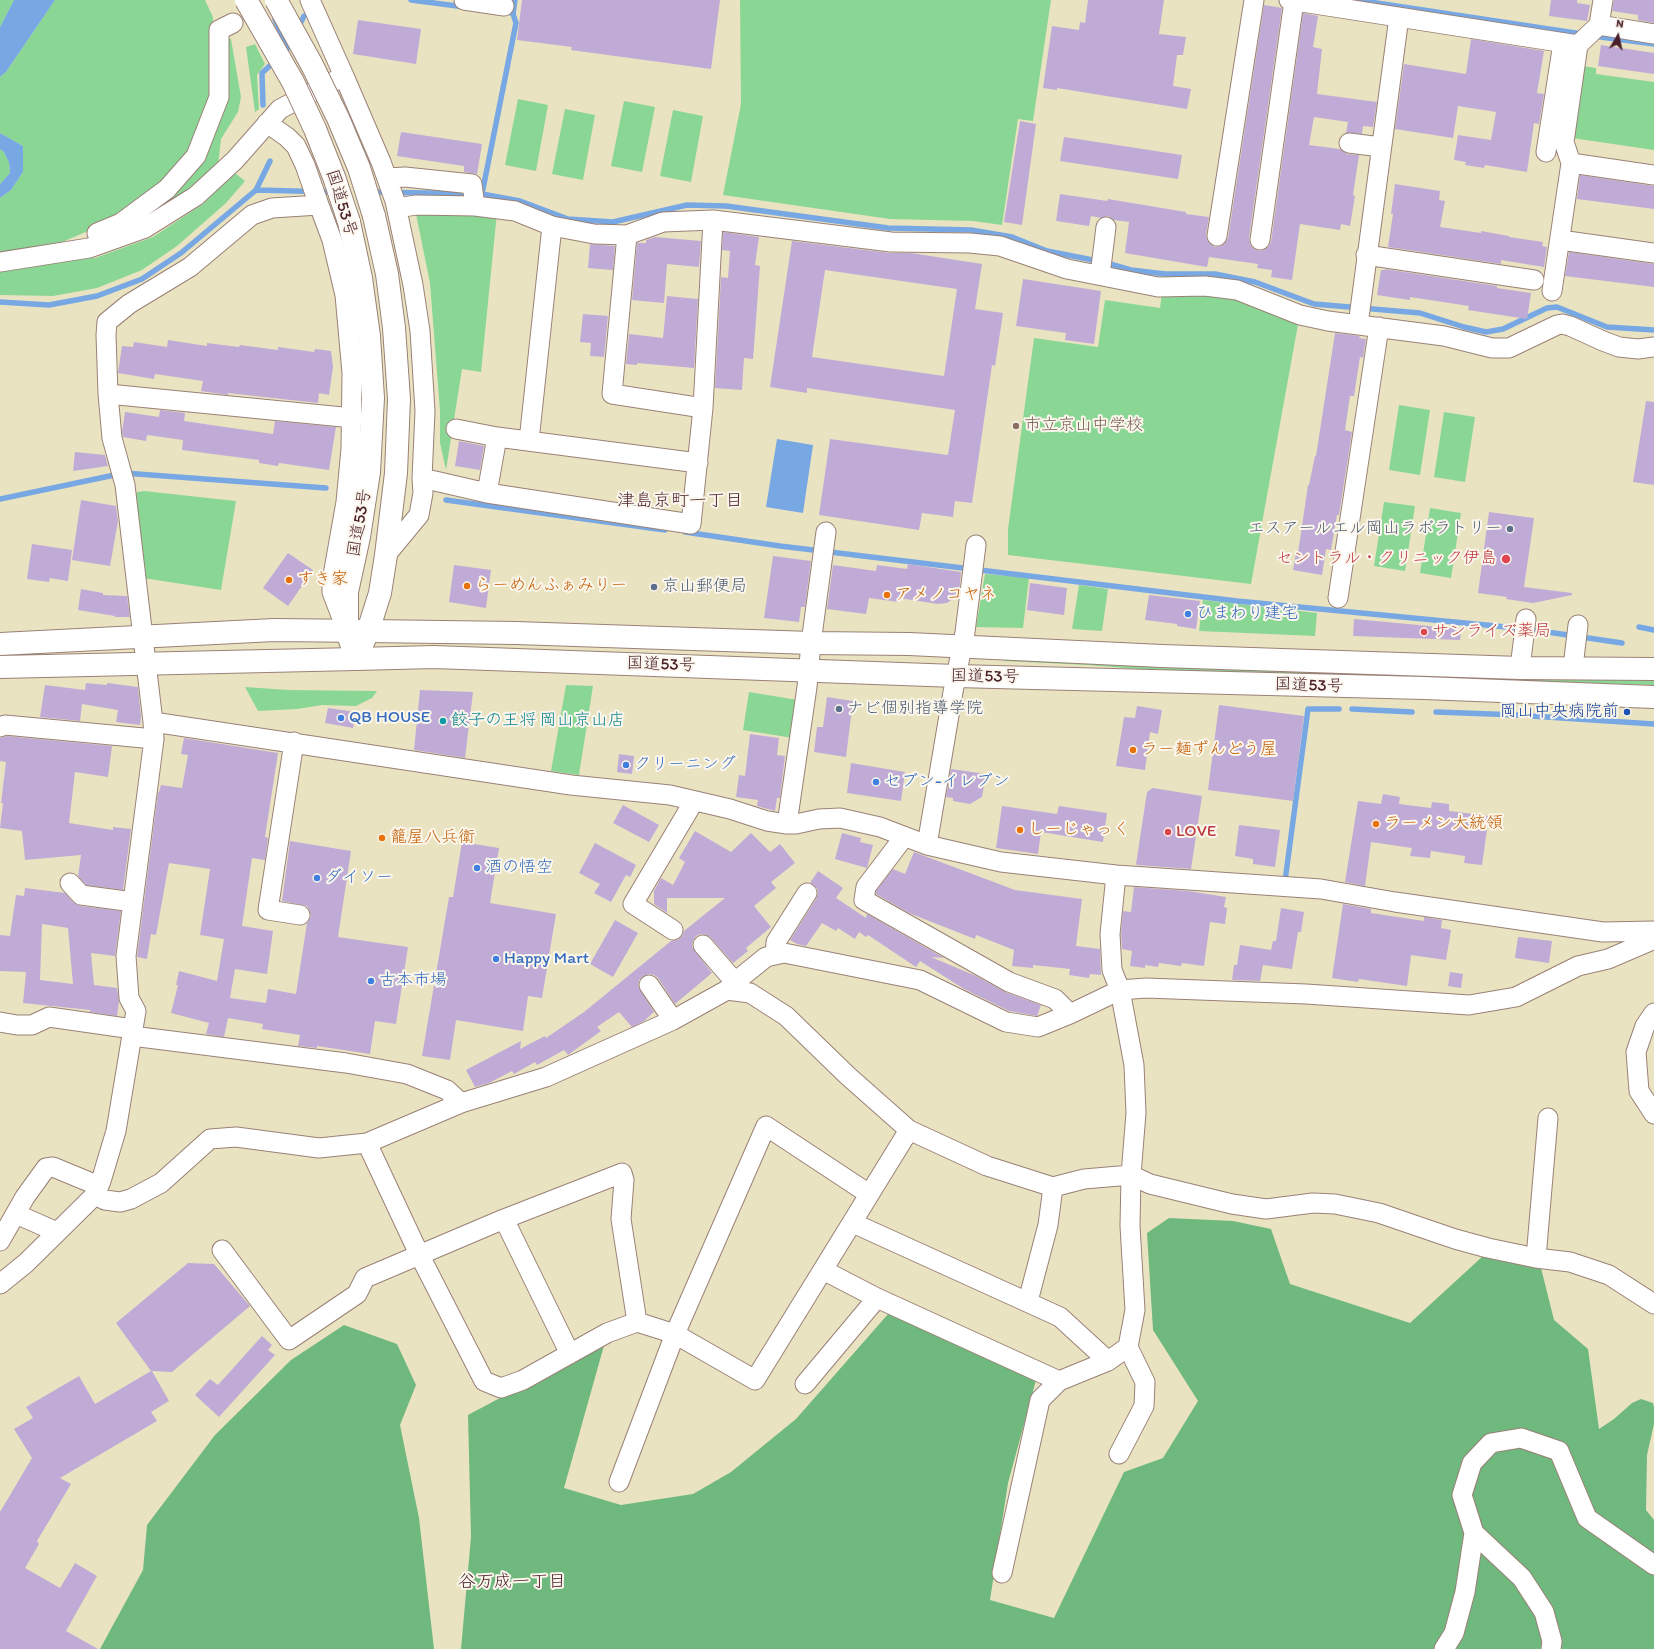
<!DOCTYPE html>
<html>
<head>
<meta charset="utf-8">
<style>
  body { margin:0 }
  #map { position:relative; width:1654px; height:1649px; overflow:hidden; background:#eae3c2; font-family:Itim,sans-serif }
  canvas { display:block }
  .north { position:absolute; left:1598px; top:16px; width:40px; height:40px; -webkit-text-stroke:3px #fbf7ec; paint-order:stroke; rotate:9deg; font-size:11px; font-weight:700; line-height:16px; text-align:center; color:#4a1f2b }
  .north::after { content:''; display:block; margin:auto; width:14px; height:18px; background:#4a1f2b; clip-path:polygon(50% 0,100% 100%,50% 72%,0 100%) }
</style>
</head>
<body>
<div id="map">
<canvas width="1654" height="1649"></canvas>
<div class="north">N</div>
</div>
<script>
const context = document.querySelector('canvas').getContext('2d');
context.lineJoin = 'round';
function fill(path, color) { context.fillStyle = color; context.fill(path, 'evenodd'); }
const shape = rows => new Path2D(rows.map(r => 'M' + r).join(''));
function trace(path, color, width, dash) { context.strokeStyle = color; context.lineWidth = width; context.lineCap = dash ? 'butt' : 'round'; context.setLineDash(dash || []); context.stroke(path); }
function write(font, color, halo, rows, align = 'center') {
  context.font = font + ' Itim,"Klee One",sans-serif'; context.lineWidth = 4; context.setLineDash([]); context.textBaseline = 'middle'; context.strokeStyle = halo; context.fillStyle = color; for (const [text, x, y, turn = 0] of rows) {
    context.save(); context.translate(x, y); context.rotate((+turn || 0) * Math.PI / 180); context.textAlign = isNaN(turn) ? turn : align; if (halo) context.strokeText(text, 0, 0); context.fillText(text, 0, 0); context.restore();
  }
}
const green = shape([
  [0,0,14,0,0,27],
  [55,0,205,0,213,17,212,96,188,153,161,184,116,219,46,249,0,256,0,198,11,190,23,172,23,146,0,133,0,77,6,72],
  [740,0,1051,0,1033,121,1018,119,1002,225,973,221,890,219,723,195,741,104],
  [226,37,231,39,241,97,238,112,221,139,218,165,170,203,136,224,200,161],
  [255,44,265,64,257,75,259,109,255,112,246,47],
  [1582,66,1596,68,1596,74,1654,82,1654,150,1572,138],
  [518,99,548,105,536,171,505,165],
  [624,101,655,107,642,172,611,166],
  [565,109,595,115,583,180,552,174],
  [673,110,703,116,691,182,660,176],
  [0,149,4,152,9,163,10,173,0,184],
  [235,173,245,181,226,203,177,246,142,270,97,288,53,296,0,295,0,267,63,259,95,258,153,237,203,204],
  [415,209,497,213,481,372,462,369,446,470,440,443,440,411,430,283],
  [1162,292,1237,294,1299,319,1251,584,1008,555,1008,529,1034,338,1098,347,1105,300,1160,308],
  [1399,405,1430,410,1420,475,1389,470],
  [1444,412,1475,417,1465,482,1434,477],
  [144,491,236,501,221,590,143,578,132,493],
  [1384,502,1415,506,1405,571,1374,566],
  [1430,508,1461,513,1451,578,1420,573],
  [985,574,1029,578,1023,628,976,627],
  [1079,585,1108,589,1102,631,1072,629],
  [1203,600,1317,613,1315,636,1199,631],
  [1004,659,1654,681,1654,685,1138,669,1088,665,1004,661],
  [566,685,593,686,579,775,551,771],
  [245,687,289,690,377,691,372,698,356,706,322,705,297,709,258,711],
  [749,692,798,700,793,738,743,730]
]);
const forest = shape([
  [1169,1218,1233,1221,1271,1229,1290,1284,1410,1323,1483,1256,1541,1268,1554,1320,1588,1349,1599,1429,1614,1419,1632,1403,1641,1399,1653,1403,1654,1407,1654,1424,1647,1455,1646,1510,1654,1520,1654,1649,461,1649,471,1537,468,1415,605,1342,564,1488,621,1505,693,1494,731,1472,796,1419,889,1313,1036,1380,1008,1483,990,1600,1054,1618,1124,1472,1163,1458,1198,1401,1153,1330,1147,1233],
  [344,1325,397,1344,416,1385,400,1425,419,1518,434,1649,100,1649,143,1570,147,1525,215,1435,291,1360]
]);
const water = shape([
  [14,0,55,0,6,72,0,77,0,27],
  [0,133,23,146,23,172,11,190,0,198,0,184,10,173,9,163,4,152,0,149],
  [777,439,813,445,803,513,766,507]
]);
const stream = shape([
  [411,0,465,7],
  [1357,0,1582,34],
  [511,13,513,14,515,0],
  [275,19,287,49],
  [298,28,304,16],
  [1593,36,1654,44],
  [263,105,262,73,275,61],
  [256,190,333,192],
  [372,192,482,194,520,201,568,219,613,222,687,205,726,206,888,228,971,230,1012,237,1047,251,1103,262,1131,270,1165,274,1215,274,1255,282,1314,304,1420,313,1464,327,1486,332,1503,329,1547,308,1557,307,1607,327,1654,330],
  [482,194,516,23,513,14],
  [0,302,49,305,97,296,142,279,181,253,256,190,270,161],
  [0,499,124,473,326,488],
  [446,500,665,530],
  [685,532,780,546,1237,601,1527,629,1622,643],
  [1639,627,1654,630],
  [1352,709,1412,712],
  [1436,712,1518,715],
  [1531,716,1654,724],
  [1285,881,1308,709,1339,709]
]);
const building = shape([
  [522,0,720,0,711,69,571,50,572,47,517,40],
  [1088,0,1164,0,1159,34,1186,37,1183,55,1177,55,1173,86,1191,89,1187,109,1057,88,1057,90,1043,88,1052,26,1079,30,1080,22,1085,23],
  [1551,0,1577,0,1577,3,1590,5,1587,21,1549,16],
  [1614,0,1654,0,1654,23,1638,20,1638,15,1612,11],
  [1264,5,1282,8,1249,238,1250,244,1254,249,1259,251,1264,250,1268,247,1271,242,1303,13,1318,16,1313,47,1322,49,1317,94,1377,102,1373,127,1363,126,1362,134,1346,133,1348,122,1314,117,1309,145,1340,149,1347,154,1359,155,1353,195,1355,196,1350,226,1341,224,1340,230,1300,224,1292,280,1271,277,1272,270,1257,268,1258,264,1209,257,1207,267,1125,253,1129,222,1114,220,1108,216,1101,218,1091,216,1089,226,1056,221,1060,194,1107,201,1108,199,1186,212,1186,214,1209,217,1206,234,1207,240,1210,244,1215,247,1221,246,1225,243,1228,238],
  [358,20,421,29,416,64,353,54],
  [1471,39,1544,51,1537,93,1544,94,1539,124,1534,123,1527,172,1485,165,1484,168,1465,165,1466,162,1454,160,1458,135,1491,140,1496,112,1458,106,1453,138,1395,129,1404,64,1466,74],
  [1601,45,1654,53,1654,74,1598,66],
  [1020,121,1036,124,1022,225,1004,222],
  [401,132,482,144,477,174,464,172,464,166,397,156],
  [1064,137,1182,155,1178,179,1060,161],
  [1580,175,1654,186,1654,209,1577,199],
  [1395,184,1440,191,1439,200,1445,201,1440,227,1481,233,1481,231,1509,236,1509,237,1543,242,1542,246,1547,247,1544,267,1501,260,1501,264,1388,247,1393,214,1391,214],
  [723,232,759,237,755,265,760,266,753,359,744,358,742,390,715,388,721,277,728,278,730,251,722,250],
  [655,237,701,241,699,267,667,264,664,303,632,300,637,243,646,243,646,240],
  [792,241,890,253,911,253,982,264,975,309,1003,313,995,366,992,365,972,503,955,501,953,517,922,513,919,530,819,515,830,439,948,455,955,410,807,388,807,393,770,387],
  [825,270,957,289,944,376,812,357],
  [590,244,615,246,613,270,588,268],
  [1569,252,1654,264,1654,287,1565,276],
  [1385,269,1497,286,1497,288,1531,293,1527,319,1468,310,1469,306,1410,297,1410,300,1377,295,1381,270,1385,270],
  [1023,279,1101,291,1094,344,1065,340,1066,333,1016,326],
  [667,296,698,299,694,368,637,363,637,365,626,364,629,334,663,338],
  [583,314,608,316,604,357,590,356,591,343,580,342],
  [1335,333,1360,336,1359,338,1366,339,1363,358,1360,357,1354,396,1350,396,1345,430,1352,432,1339,515,1337,515,1331,550,1326,549,1322,575,1293,570,1296,553,1298,553,1308,485,1309,485,1315,456,1316,456],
  [168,340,207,346,207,343,239,347,240,345,278,350,278,347,314,352,315,349,331,351,333,367,329,395,319,393,318,403,228,393,228,395,214,393,201,391,203,381,155,374,154,379,118,373,122,346,133,347,134,342,167,347],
  [1646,401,1654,402,1654,485,1633,482],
  [160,410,185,413,184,421,273,434,275,421,336,427,329,470,279,463,278,466,259,463,259,460,182,450,183,440,147,435,146,441,123,437,122,432,125,412,159,417],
  [459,441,484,446,480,470,455,466],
  [75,452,105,455,108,466,73,471],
  [81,500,116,506,118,521,110,566,72,560],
  [1489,512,1534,518,1524,587,1572,593,1572,595,1533,603,1506,599,1507,597,1478,593],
  [32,544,72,550,68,581,50,578,49,582,27,579],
  [288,553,313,570,288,606,263,588],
  [773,556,811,561,805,607,801,607,799,622,764,618],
  [908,564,961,572,959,595,947,603,938,604,899,598,899,602,869,598,866,614,827,609,833,565,876,571,877,565,907,569],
  [454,565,491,570,486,608,449,602],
  [1030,583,1067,588,1064,615,1027,610],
  [81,589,103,593,103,595,127,596,130,617,115,617,115,616,78,610],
  [1149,595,1200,601,1196,629,1177,626,1177,624,1145,620],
  [1354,619,1461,629,1460,640,1353,636],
  [86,683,107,685,107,683,138,687,141,717,140,725,116,722,118,710,82,704,80,721,40,717,45,685,85,690],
  [420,690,473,692,465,758,414,750],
  [827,697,853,701,846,757,814,752,817,727,823,727],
  [1219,705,1304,716,1293,801,1208,790],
  [1137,706,1162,710,1158,734,1150,732,1145,770,1116,766,1124,717,1135,718],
  [328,708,356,712,353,728,325,723],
  [750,734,779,738,777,755,785,756,780,798,777,798,775,811,757,806,758,800,736,797,739,775,745,776],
  [7,736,112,746,108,777,75,772,69,823,113,830,113,827,131,829,123,890,86,885,78,876,81,855,25,860,22,831,0,828,3,803,1,803,6,762,0,761,0,738],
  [184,738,278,753,265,837,268,838,265,860,252,858,242,926,273,931,267,974,235,969,230,998,266,1003,268,989,296,994,307,923,311,916,310,911,307,906,282,901,290,841,351,851,338,937,408,947,396,1024,375,1021,370,1054,317,1046,317,1048,298,1046,300,1035,262,1029,263,1024,228,1018,224,1037,206,1034,209,1023,171,1013,178,985,176,985,179,971,217,981,224,939,200,935,210,869,169,863,156,935,151,934,147,959,137,957,158,792,159,792,161,785,182,788,188,755,181,754],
  [619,754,634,756,632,774,617,772],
  [851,763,905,772,901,801,847,793],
  [951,769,986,774,982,797,970,804,953,801,953,798,946,797],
  [1153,788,1202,796,1191,869,1137,865,1136,864,1147,792],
  [1383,794,1400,797,1399,804,1431,808,1432,802,1449,804,1449,811,1489,816,1482,865,1464,863,1465,856,1431,851,1430,858,1410,856,1412,848,1371,842,1365,886,1345,882,1358,801,1381,804],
  [623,805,659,825,649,842,613,823],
  [1002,806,1057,814,1059,806,1107,813,1103,842,1041,832,1038,854,996,848],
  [1239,825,1280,830,1275,867,1253,864,1253,859,1235,856],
  [695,831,731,852,751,833,770,852,780,844,795,863,771,882,776,888,754,906,771,927,746,948,748,951,733,963,711,938,707,935,701,934,696,936,693,941,692,947,712,973,675,1004,658,978,654,975,649,974,643,976,639,980,638,986,654,1012,644,1021,632,1027,619,1012,597,1027,601,1031,568,1055,564,1050,537,1065,535,1062,514,1074,512,1071,489,1083,475,1087,466,1070,521,1041,520,1049,545,1036,546,1038,584,1012,671,941,678,940,682,936,684,931,725,898,667,898,667,913,654,904,654,891,661,878,673,885,685,862,679,858],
  [842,833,861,838,860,842,873,845,867,868,835,859],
  [462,842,499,848,490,903,556,914,542,998,528,996,523,1031,456,1020,450,1060,422,1056,449,897,453,897],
  [595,843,636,865,630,877,626,875,611,902,594,893,600,884,579,873],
  [914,852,1015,890,1082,899,1076,946,1100,949,1101,975,1090,974,1089,978,1069,975,1070,969,1033,965,1033,968,1012,966,1014,950,976,935,975,939,909,913,876,894,876,891,893,869,905,874],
  [818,871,843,888,836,898,866,918,867,914,944,958,931,957,976,976,1005,992,1041,1005,1037,1016,1009,1011,964,989,920,961,916,967,868,935,866,937,859,932,855,939,838,928,836,931,822,923,806,946,797,944,790,940,816,899,818,893,817,888,810,883],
  [1134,887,1188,891,1226,897,1224,907,1227,908,1225,924,1210,922,1204,966,1182,963,1181,966,1159,963,1158,967,1145,965,1145,968,1130,966,1132,951,1122,949,1121,934,1123,911,1131,912],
  [25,888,65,893,73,902,80,906,121,911,115,956,91,953,94,985,117,988,119,1001,117,1016,90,1012,90,1010,23,1003,26,972,0,971,0,935,10,936,16,895,24,896],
  [42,924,68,928,73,984,40,980],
  [1343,904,1371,909,1371,913,1424,921,1424,917,1442,920,1441,928,1451,930,1446,960,1411,955,1407,986,1359,979,1358,982,1332,978],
  [1281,908,1304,912,1301,932,1298,932,1292,969,1263,965,1260,981,1232,980,1234,965,1237,965,1240,945,1271,950,1273,941,1276,941],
  [615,920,638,933,613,977,590,964],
  [1518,937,1552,941,1549,963,1515,958],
  [1450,972,1463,974,1461,988,1448,986],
  [188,1263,214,1264,250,1306,172,1372,152,1371,169,1401,151,1412,157,1421,60,1478,71,1484,37,1541,39,1544,25,1568,60,1588,75,1563,97,1576,66,1631,98,1649,0,1649,0,1512,32,1458,14,1429,33,1418,26,1407,79,1376,95,1404,151,1371,116,1323],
  [262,1336,272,1345,268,1350,275,1355,219,1417,195,1395,210,1379,218,1385]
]);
const street = shape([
  [464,0,504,6],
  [1289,0,1578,45,1599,25],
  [1603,0,1599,25,1654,34],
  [1578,45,1564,142,1571,163,1654,175],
  [344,76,381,162,395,201,413,285,420,331,425,411,422,478,423,493,419,515,386,555],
  [1349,143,1381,147],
  [1546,152,1563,43],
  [388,178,405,177,472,184,475,206],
  [319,205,332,240,345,295,352,373,351,449,346,502,332,581,332,592,345,626],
  [397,208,416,205,475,206,515,211,552,226,594,234,627,235,663,222,713,220,891,242,970,243,1000,246,1067,269,1158,287,1205,286,1237,290,1300,315,1328,321,1444,336,1492,348,1509,348,1557,325,1562,324,1570,326,1603,341,1619,347,1638,349,1654,347],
  [97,233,121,223,167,189,196,156,219,97,219,30,233,23],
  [627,235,612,394,703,408],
  [1217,236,1254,0],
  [1260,240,1294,1],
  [1560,240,1654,253],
  [1366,255,1534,280],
  [0,262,89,248,145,228,196,196,235,160,280,109,344,76,310,0],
  [1100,275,1106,227],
  [1552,291,1571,163],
  [1358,325,1399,17],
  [108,394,353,418],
  [456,429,497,437,698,463],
  [529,441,552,226],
  [422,478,487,493,691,524,703,408,713,220],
  [487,493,497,437],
  [1338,598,1379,327],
  [1573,667,1578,625],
  [1520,668,1526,619],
  [153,722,571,785,670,795,730,809,767,821,787,824,796,824,819,819,840,818,880,827,927,845,1001,862,1116,875,1321,889,1395,902,1603,932,1654,931],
  [0,727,5,725,154,739],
  [294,742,268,910,300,915],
  [787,824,807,687,811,643,826,532],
  [904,837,866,887,864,900,1009,982,1055,999,1070,1014],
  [927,845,953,692,965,632,976,545],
  [70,883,81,895,133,902],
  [673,930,633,904,694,801],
  [703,945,735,982],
  [775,955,776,942,807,893],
  [649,985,673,1020],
  [727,990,750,993,786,1016,848,1076,909,1130,987,1166,1053,1187,1084,1179,1131,1175,1150,1184,1232,1204,1266,1209,1313,1203,1335,1204,1379,1213,1455,1239,1488,1248,1536,1258,1570,1262,1609,1275,1654,1304],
  [1654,1013,1645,1026,1636,1052,1639,1091,1654,1114],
  [0,1022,17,1025,32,1025,49,1017,133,1029],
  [132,1036,346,1063,407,1074,447,1090,461,1103],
  [367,1143,419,1254,484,1381,501,1388,523,1380,607,1333,637,1322,675,1334,755,1380,909,1130],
  [95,1195,105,1200,120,1202,131,1199,161,1183,210,1139,236,1137,319,1148,367,1143,461,1103,546,1077,673,1020,727,990,735,982,766,957,784,953,920,980,1006,1022,1038,1027,1070,1014,1120,990,1146,988,1306,994,1469,1005,1516,997,1578,966,1608,959,1650,941,1654,935],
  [16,1214,57,1232],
  [504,1219,570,1354],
  [853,1223,1060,1317,1108,1361],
  [0,1241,25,1197,46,1168,53,1167,99,1186],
  [222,1250,289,1340,357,1294,365,1278,504,1219,622,1173,624,1180,621,1219,637,1322],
  [1536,1258,1548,1118],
  [823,1270,877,1298,1059,1381],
  [0,1284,26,1263,95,1195,101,1181,116,1131,136,1011,129,998,126,956,154,739,153,722,125,485,112,438,108,394,106,335,107,322,129,304,190,267,252,215,272,208,319,205,305,165,296,146,287,137,267,123],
  [1028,1301,1048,1225,1053,1187],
  [805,1384,877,1298],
  [1119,1454,1144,1406,1145,1382,1128,1347],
  [619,1482,675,1334,766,1126,869,1194],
  [1474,1533,1522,1578,1544,1612,1552,1641,1551,1649],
  [1002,1573,1040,1400,1059,1381,1108,1361,1128,1347,1135,1310,1130,1226,1131,1175,1136,1113,1134,1065,1120,990,1112,970,1110,934,1116,875],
  [1444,1649,1454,1633,1465,1592,1474,1533,1462,1495,1472,1463,1491,1443,1521,1438,1559,1451,1587,1518,1654,1565]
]);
const secondary = shape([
  [0,644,274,630,368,631,356,659,0,667]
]);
const highway = shape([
  [374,216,387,274,394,328,399,399,396,473,386,555,380,593,368,631,516,633,811,643,909,644,1162,656,1520,668,1654,669],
  [349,222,361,278,369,336,373,398,369,472,359,537,347,592,347,631,356,659,434,657,956,676,1424,688,1654,697]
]);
const highwayBridge = shape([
  [246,0,293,82,315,129,334,177,349,222],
  [276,0,312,65,338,118,359,168,374,216]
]);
const markers = [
  [1016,426,4,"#8d6e63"],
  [1510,529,4,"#5c6f8a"],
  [1506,559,5,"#e0444e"],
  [289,580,4,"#e8710a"],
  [467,586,4,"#e8710a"],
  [654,587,4,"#5c6f8a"],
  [887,595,4,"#e8710a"],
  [1188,614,4,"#3f7fe0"],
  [1424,632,4,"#e0444e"],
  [839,709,4,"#5c6f8a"],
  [1627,712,4,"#1a4fb4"],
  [341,718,4,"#3f7fe0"],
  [443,721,4,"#0f9aa8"],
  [1133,750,4,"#e8710a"],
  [626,765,4,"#3f7fe0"],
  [876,782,4,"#3f7fe0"],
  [1376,824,4,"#e8710a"],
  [1020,830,4,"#e8710a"],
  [1168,832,4,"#e0444e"],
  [382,838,4,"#e8710a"],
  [477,868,4,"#3f7fe0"],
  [317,878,4,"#3f7fe0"],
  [496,959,4,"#3f7fe0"],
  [371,981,4,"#3f7fe0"]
];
const streetNames = [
  ["国道53号",341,203,73],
  ["国道53号",360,523,-80],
  ["国道53号",661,665,2],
  ["国道53号",985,677,1],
  ["国道53号",1309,686,2]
];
const educationNames = [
  ["市立京山中学校",1024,426]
];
const serviceNames = [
  ["エスアールエル岡山ラボラトリー",1502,529,"right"],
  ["京山郵便局",662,587],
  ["ナビ個別指導学院",847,709]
];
const healthNames = [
  ["セントラル・クリニック伊島",1497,559,"right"],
  ["サンライズ薬局",1432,632],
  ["LOVE",1176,832]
];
const foodNames = [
  ["すき家",297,580],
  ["らーめんふぁみりー",475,586],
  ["アメノコヤネ",895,595],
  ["ラー麺ずんどう屋",1141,750],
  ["ラーメン大統領",1384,824],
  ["しーじゃっく",1028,830],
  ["籠屋八兵衛",390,838]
];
const shopNames = [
  ["ひまわり建宅",1196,614],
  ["QB HOUSE",349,718],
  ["クリーニング",634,765],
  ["セブン-イレブン",884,782],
  ["酒の悟空",485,868],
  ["ダイソー",325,878],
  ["Happy Mart",504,959],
  ["古本市場",379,981]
];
const transitNames = [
  ["岡山中央病院前",1619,712]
];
const cultureNames = [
  ["餃子の王将 岡山京山店",451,721]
];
const neighbourhoodNames = [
  ["津島京町一丁目",680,501],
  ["谷万成一丁目",512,1582]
];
fill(green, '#8ad795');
fill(forest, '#6fb87e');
fill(water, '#78a8e3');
trace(stream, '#78a8e3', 5.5);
fill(building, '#c0abd6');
trace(street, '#9a8176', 21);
trace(secondary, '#9a8176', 24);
trace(highway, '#9a8176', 24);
trace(street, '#fff', 19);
trace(secondary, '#fff', 22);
trace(highway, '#fff', 22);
trace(highwayBridge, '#9a8176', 24, []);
trace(highwayBridge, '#fff', 22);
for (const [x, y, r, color] of markers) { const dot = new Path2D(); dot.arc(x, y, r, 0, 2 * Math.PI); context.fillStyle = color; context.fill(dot); trace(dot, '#fbf7ec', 1.5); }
write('17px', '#4a1f2b', '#fbf7ec', streetNames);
write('17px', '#785e54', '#fbf7ec', educationNames, 'left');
write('17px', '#4e5e75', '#fbf7ec', serviceNames, 'left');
write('17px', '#be3a42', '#fbf7ec', healthNames, 'left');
write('17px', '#c56008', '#fbf7ec', foodNames, 'left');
write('17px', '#366cbe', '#fbf7ec', shopNames, 'left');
write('17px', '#164399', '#fbf7ec', transitNames, 'right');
write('17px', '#0d838f', '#fbf7ec', cultureNames, 'left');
write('18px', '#4a1f2b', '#fbf7ec', neighbourhoodNames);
</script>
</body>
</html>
